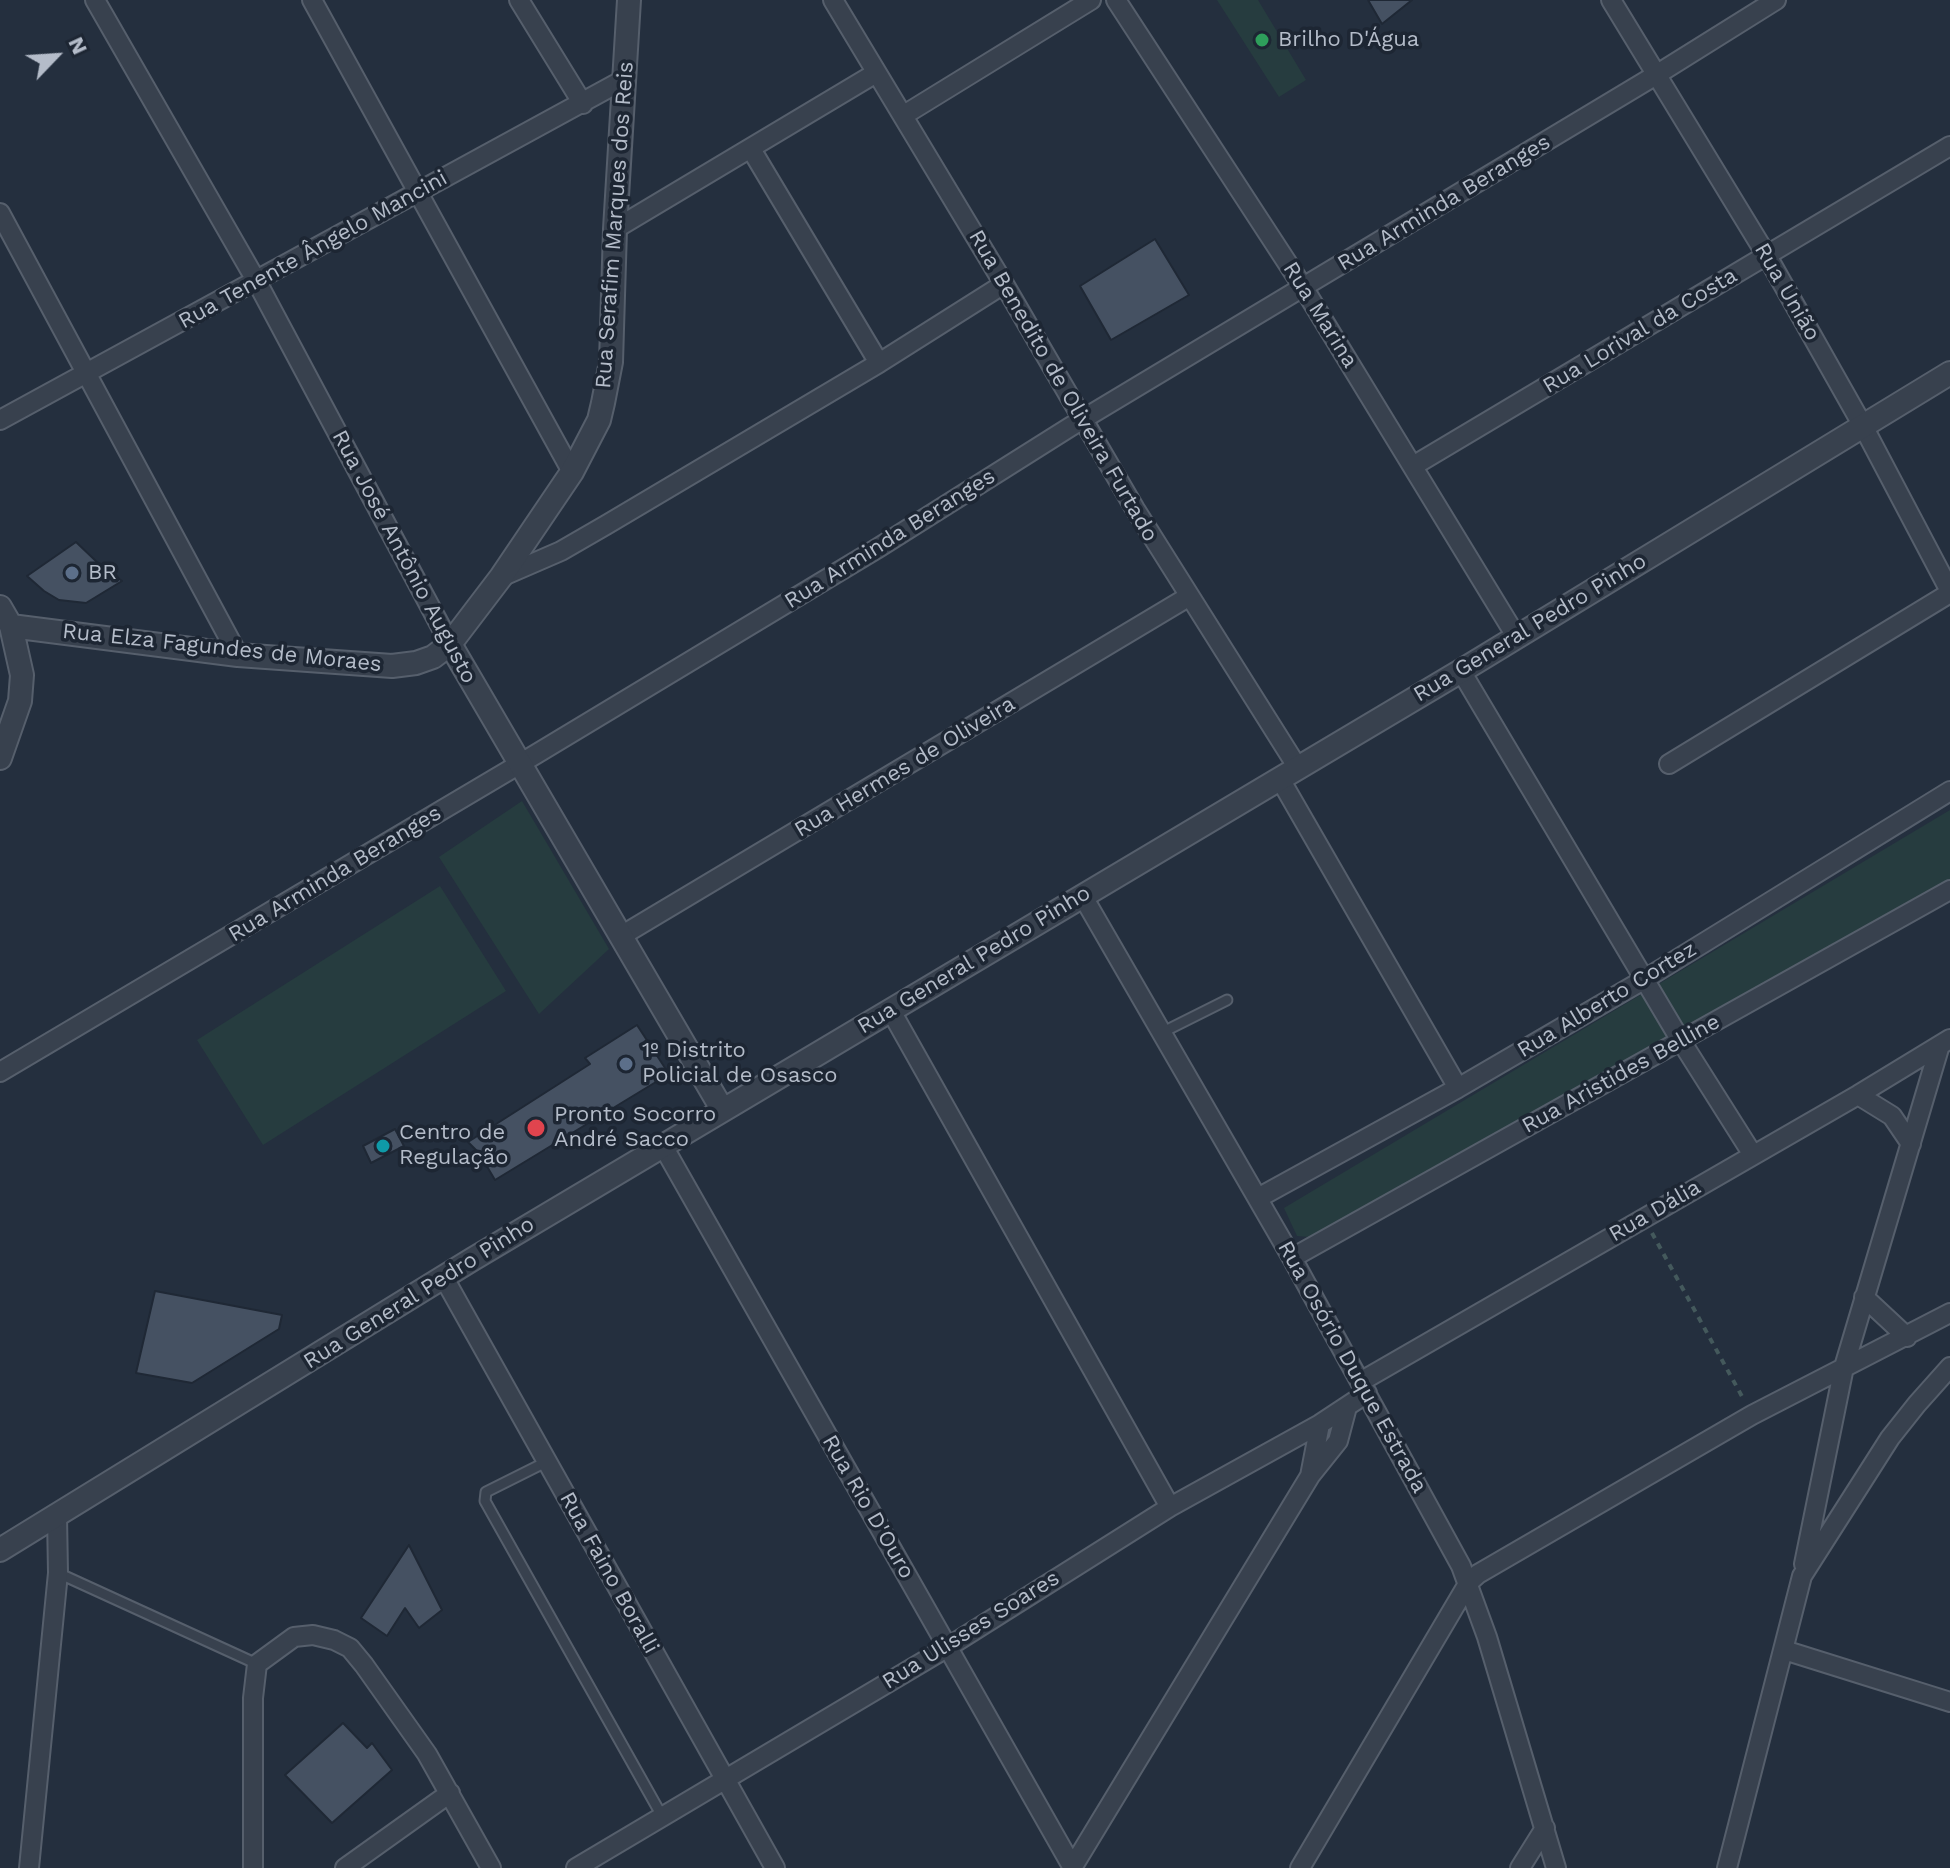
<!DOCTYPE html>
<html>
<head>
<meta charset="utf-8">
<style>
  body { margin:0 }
  #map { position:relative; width:1950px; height:1868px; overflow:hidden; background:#242f3e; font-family:"Work Sans",sans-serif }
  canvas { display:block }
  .north { position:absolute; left:16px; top:16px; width:80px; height:80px; -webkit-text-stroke:6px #1d2633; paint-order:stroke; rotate:65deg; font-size:22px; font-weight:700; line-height:32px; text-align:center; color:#b4bcc9 }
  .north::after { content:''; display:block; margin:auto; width:28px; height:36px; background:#b4bcc9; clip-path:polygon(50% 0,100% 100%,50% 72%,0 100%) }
</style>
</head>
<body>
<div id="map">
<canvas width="1950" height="1868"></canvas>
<div class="north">N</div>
</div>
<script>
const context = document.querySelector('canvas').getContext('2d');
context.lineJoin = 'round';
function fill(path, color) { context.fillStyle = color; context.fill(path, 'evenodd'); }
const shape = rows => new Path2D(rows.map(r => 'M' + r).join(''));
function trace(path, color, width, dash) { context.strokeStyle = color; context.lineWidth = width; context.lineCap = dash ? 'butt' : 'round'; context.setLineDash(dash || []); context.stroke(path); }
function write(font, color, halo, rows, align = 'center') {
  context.font = font + ' "Work Sans",sans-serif'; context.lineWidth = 7; context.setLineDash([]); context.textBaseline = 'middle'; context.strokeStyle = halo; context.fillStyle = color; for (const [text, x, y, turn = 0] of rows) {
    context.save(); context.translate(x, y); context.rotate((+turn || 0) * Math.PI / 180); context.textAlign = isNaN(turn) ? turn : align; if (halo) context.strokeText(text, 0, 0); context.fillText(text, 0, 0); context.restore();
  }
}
const green = shape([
  [1217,0,1258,0,1306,80,1279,97],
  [522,801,609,949,539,1014,439,857],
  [1950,810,1950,881,1321,1238,1297,1236,1284,1208],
  [440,886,506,991,263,1145,197,1040]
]);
const building = shape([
  [1368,0,1412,0,1382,24,1368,0],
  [1155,239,1189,295,1111,340,1080,286,1155,239],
  [76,542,99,564,122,581,86,603,59,600,44,591,27,576,76,542],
  [637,1025,669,1074,495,1180,479,1153,468,1142,590,1064,585,1058,637,1025],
  [395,1129,404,1146,371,1163,363,1146,395,1129],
  [155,1291,282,1315,279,1329,192,1383,136,1373,155,1291],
  [409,1545,442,1610,419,1628,405,1608,387,1636,361,1618,409,1545],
  [343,1723,367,1748,372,1743,392,1770,332,1823,285,1775,343,1723]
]);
const path = shape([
  [1652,1233,1744,1400]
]);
const service = shape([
  [1161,1033,1227,1000],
  [546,1462,486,1492,485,1501,662,1816],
  [58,1573,257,1664]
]);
const minor = shape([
  [95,0,257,282,450,644],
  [312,0,572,472],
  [519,0,583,104],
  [833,0,1004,284,1135,509,1298,768],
  [1116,0,1303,287,1516,636],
  [1611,0,1767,256,1863,426,1950,591],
  [904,115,1091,0],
  [751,149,879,363],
  [0,213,238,655],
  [615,229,876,73],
  [0,420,625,79],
  [1413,466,1950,146],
  [501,577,561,551,606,525,879,363,1004,284],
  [1461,671,1681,1041,1753,1155],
  [1669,764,1950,593],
  [1280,779,1458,1088],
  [1082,895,1292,1258,1461,1566,1487,1637,1556,1868],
  [621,936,1188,597],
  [891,1011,1170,1507],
  [0,1072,518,765,878,548,1070,427,1656,75,1776,0],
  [1858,1095,1892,1116,1911,1144],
  [663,1146,1073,1868],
  [1258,1198,1458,1088,1645,979,1950,791],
  [1292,1258,1950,890],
  [444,1278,775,1868],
  [1864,1297,1907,1337],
  [1360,1382,1858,1095,1950,1039],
  [1310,1476,1320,1424],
  [1804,1564,1844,1367,1940,1045],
  [1784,1650,1950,1702],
  [29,1868,58,1573,57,1516],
  [253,1868,253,1698,257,1664,294,1637,313,1635,334,1640,350,1648,364,1665,427,1754,491,1868],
  [345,1868,450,1793],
  [576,1868,948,1647,1170,1507,1320,1424,1367,1393],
  [1072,1868,1310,1476,1338,1441,1347,1407],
  [1300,1868,1469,1582,1478,1574,1752,1415,1950,1313],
  [1520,1868,1545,1828],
  [1727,1868,1802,1576,1890,1438,1917,1404,1950,1367]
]);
const tertiary = shape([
  [0,607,11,626,22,675,20,701,0,758],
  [11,626,238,655,392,666,416,663,433,657,450,644,501,577,572,472,599,420,603,403,611,362,615,229,629,0],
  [450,644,722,1109],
  [0,1550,473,1259,1461,671,1950,373]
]);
const markers = [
  [1262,40,8,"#2e9e5b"],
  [72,573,8,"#5c6f8a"],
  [626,1064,8,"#5c6f8a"],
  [536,1128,10,"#e0444e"],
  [383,1146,8,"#0f9aa8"]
];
const poiNames = [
  ["Brilho D'Água",1278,40],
  ["BR",88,573],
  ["1º Distrito",642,1051],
  ["Policial de Osasco",642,1076],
  ["Pronto Socorro",554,1115],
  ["André Sacco",554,1140],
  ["Centro de",399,1133],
  ["Regulação",399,1158]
];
const streetNames = [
  ["Rua Arminda Beranges",1444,203,-31],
  ["Rua Serafim Marques dos Reis",615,225,-86],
  ["Rua Tenente Ângelo Mancini",313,250,-29],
  ["Rua União",1787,292,60],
  ["Rua Marina",1320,315,58],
  ["Rua Lorival da Costa",1640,331,-31],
  ["Rua Benedito de Oliveira Furtado",1063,386,60],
  ["Rua Arminda Beranges",890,539,-32],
  ["Rua José Antônio Augusto",404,557,62],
  ["Rua General Pedro Pinho",1530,628,-31],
  ["Rua Elza Fagundes de Moraes",222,648,6],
  ["Rua Hermes de Oliveira",905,767,-31],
  ["Rua Arminda Beranges",335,874,-31],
  ["Rua General Pedro Pinho",974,960,-31],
  ["Rua Alberto Cortez",1607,1000,-31],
  ["Rua Aristides Belline",1621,1074,-29],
  ["Rua Dália",1655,1211,-30],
  ["Rua General Pedro Pinho",419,1293,-32],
  ["Rua Osório Duque Estrada",1352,1367,61],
  ["Rua Rio D'Ouro",868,1507,60],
  ["Rua Faino Boralli",609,1573,61],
  ["Rua Ulisses Soares",971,1630,-32]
];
fill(green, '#263c3f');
fill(building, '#455162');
trace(building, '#1f2835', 2);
trace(service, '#565f6c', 13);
trace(minor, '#565f6c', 22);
trace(tertiary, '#565f6c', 26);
trace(path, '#44595c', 4, [6, 6]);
trace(service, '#38414e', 9);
trace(minor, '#38414e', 18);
trace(tertiary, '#38414e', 22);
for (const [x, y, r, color] of markers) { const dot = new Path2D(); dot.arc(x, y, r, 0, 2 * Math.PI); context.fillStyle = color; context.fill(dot); trace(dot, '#1d2633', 3); }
write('22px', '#b4bcc9', '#1d2633', poiNames, 'left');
write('22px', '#b4bcc9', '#1d2633', streetNames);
</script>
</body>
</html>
